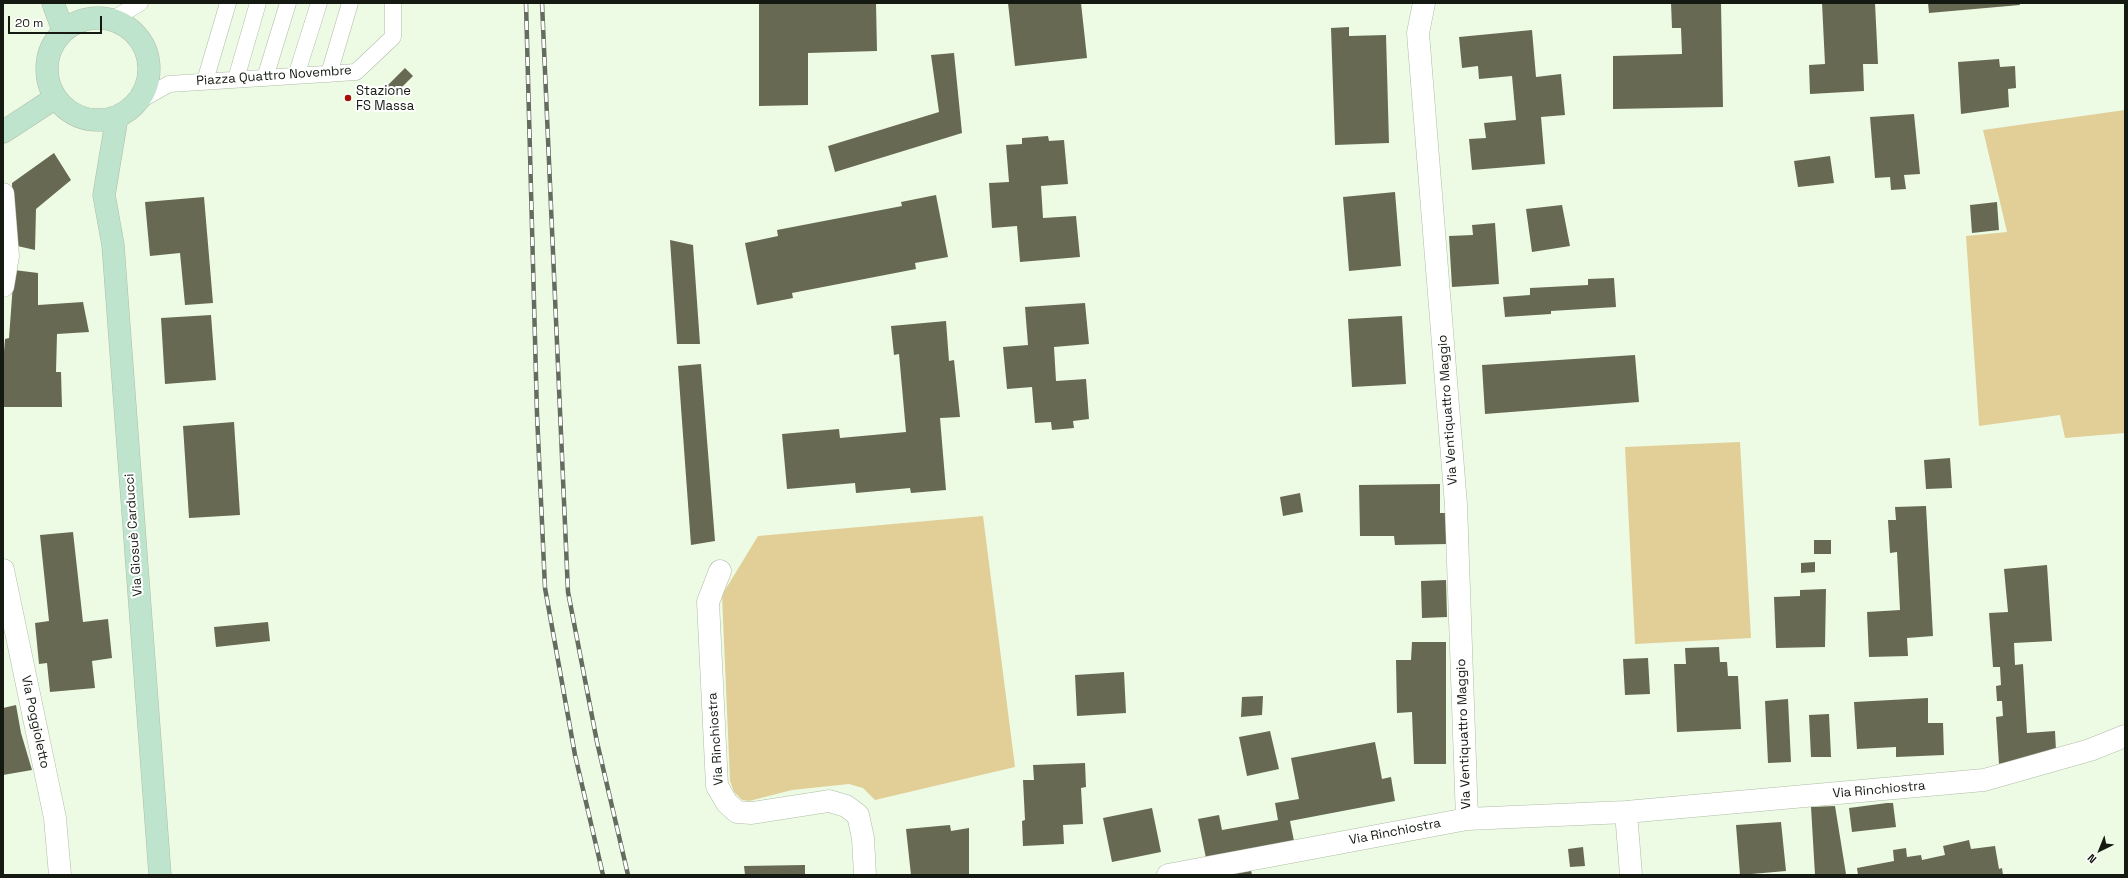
<!DOCTYPE html>
<html>
<head>
<meta charset="utf-8">
<style>
  body { margin:0 }
  #map { position:relative; width:2128px; height:878px; overflow:hidden; background:#edfbe4; font-family:"Space Grotesk",sans-serif }
  canvas { display:block }
  .frame { position:absolute; inset:0; border:4px solid #141911; pointer-events:none }
  .north { position:absolute; left:2080px; top:830px; width:40px; height:40px; -webkit-text-stroke:3px #fff; paint-order:stroke; rotate:223deg; font-size:11px; font-weight:700; line-height:16px; text-align:center; color:#141911 }
  .north::after { content:''; display:block; margin:auto; width:14px; height:18px; background:#141911; clip-path:polygon(50% 0,100% 100%,50% 72%,0 100%) }
  .scale { position:absolute; left:8px; top:16px; width:94px; height:18px; box-sizing:border-box; border:2px solid #141911; border-top:0; padding-left:5px; font-size:12px; line-height:14px; white-space:nowrap; color:#141911; -webkit-text-stroke:3px #fff; paint-order:stroke }
</style>
</head>
<body>
<div id="map">
<canvas width="2128" height="878"></canvas>
<div class="frame"></div>
<div class="north">N</div>
<div class="scale">20 m</div>
</div>
<script>
const context = document.querySelector('canvas').getContext('2d');
context.lineJoin = 'round';
function fill(path, color) { context.fillStyle = color; context.fill(path, 'evenodd'); }
const shape = rows => new Path2D(rows.map(r => 'M' + r).join(''));
function trace(path, color, width, dash) { context.strokeStyle = color; context.lineWidth = width; context.lineCap = dash ? 'butt' : 'round'; context.setLineDash(dash || []); context.stroke(path); }
function write(font, color, halo, rows, align = 'center') {
  context.font = font + ' "Space Grotesk",sans-serif'; context.lineWidth = 4; context.setLineDash([]); context.textBaseline = 'middle'; context.strokeStyle = halo; context.fillStyle = color; for (const [text, x, y, turn = 0] of rows) {
    context.save(); context.translate(x, y); context.rotate((+turn || 0) * Math.PI / 180); context.textAlign = isNaN(turn) ? turn : align; if (halo) context.strokeText(text, 0, 0); context.fillText(text, 0, 0); context.restore();
  }
}
const green = shape([
  [2125,110,2125,433,2065,438,2060,415,1979,426,1966,236,2007,232,1983,130],
  [1740,442,1751,638,1635,644,1625,447],
  [983,516,1015,767,875,800,863,788,849,784,792,790,749,801,742,800,734,792,730,781,722,595,758,536]
]);
const building = shape([
  [759,3,876,3,877,51,808,53,808,105,759,106],
  [1008,3,1081,3,1087,58,1015,66],
  [1671,3,1721,3,1723,107,1613,109,1613,56,1682,54,1681,28,1672,28],
  [1822,3,1875,3,1878,64,1863,64,1864,91,1810,94,1809,65,1825,64],
  [1928,3,2019,3,2020,5,1929,13],
  [1349,27,1349,36,1386,35,1389,143,1335,145,1331,28],
  [1532,30,1536,77,1561,74,1565,115,1541,117,1545,164,1472,170,1469,139,1486,138,1484,123,1516,120,1512,76,1479,79,1478,66,1462,68,1459,37],
  [954,53,962,133,835,172,828,146,939,112,931,55],
  [1999,59,2000,67,2015,66,2016,88,2008,89,2009,107,1961,114,1958,62],
  [405,68,413,76,392,97,384,89],
  [1914,114,1920,174,1904,175,1906,189,1891,190,1890,177,1875,178,1870,117],
  [1048,136,1049,141,1064,140,1068,184,1041,186,1043,218,1076,216,1080,257,1020,262,1017,226,992,228,989,183,1009,182,1006,145,1022,144,1022,138],
  [54,153,71,180,36,209,35,250,13,245,12,183],
  [1830,156,1834,183,1798,187,1794,161],
  [1395,192,1401,266,1349,271,1343,197],
  [936,195,948,257,915,263,916,269,792,293,793,298,757,305,745,243,778,236,777,230,902,206,901,202],
  [204,197,213,303,185,305,180,253,150,256,145,202],
  [1997,202,1999,230,1972,233,1970,205],
  [1562,205,1570,246,1532,252,1526,209],
  [1495,223,1499,284,1452,287,1449,236,1473,235,1472,225],
  [670,240,693,245,700,344,677,344],
  [14,270,38,273,38,305,83,302,89,332,57,334,56,372,61,372,62,407,3,407,3,364,5,339,9,338],
  [1614,278,1616,307,1551,311,1551,314,1505,317,1503,297,1530,295,1530,288,1588,285,1588,279],
  [1085,303,1089,344,1054,347,1056,381,1086,379,1089,419,1073,421,1074,428,1052,430,1051,422,1035,423,1032,387,1007,389,1003,347,1028,345,1025,307],
  [211,315,216,380,165,384,161,318],
  [1402,316,1406,384,1352,387,1348,319],
  [946,321,949,361,954,360,960,417,940,418,946,490,911,493,910,488,856,493,855,483,787,489,782,434,839,429,840,438,906,432,899,354,894,355,891,326],
  [1635,355,1639,402,1485,414,1482,365],
  [701,364,715,541,691,545,678,366],
  [234,422,240,515,189,518,183,426],
  [1950,458,1952,488,1926,489,1924,460],
  [1440,484,1440,513,1447,513,1448,544,1395,545,1394,536,1360,536,1359,485],
  [1300,493,1303,512,1283,516,1280,497],
  [1926,506,1933,636,1907,638,1908,656,1869,657,1867,612,1900,610,1897,552,1890,553,1888,520,1896,520,1895,507],
  [73,532,83,622,108,619,112,658,92,661,95,688,50,692,47,663,39,664,35,623,49,621,40,535],
  [1814,540,1831,540,1831,554,1814,554],
  [1815,562,1815,572,1801,573,1801,563],
  [2047,565,2052,641,2014,643,2015,665,2023,664,2027,733,2055,731,2056,751,1999,764,1996,717,2003,716,2002,701,1997,701,1996,686,2001,685,2000,667,1993,667,1989,613,2008,612,2004,569],
  [1446,580,1447,617,1422,618,1421,581],
  [1826,589,1825,647,1776,648,1774,597,1800,596,1800,590],
  [268,622,270,641,216,647,214,627],
  [1412,642,1446,642,1446,764,1414,764,1412,712,1397,713,1396,660,1411,660],
  [1719,647,1720,662,1727,662,1728,676,1738,676,1741,729,1677,732,1674,664,1686,664,1685,648],
  [1648,658,1650,694,1625,695,1623,659],
  [1124,672,1126,713,1077,716,1075,675],
  [1263,696,1262,715,1241,717,1242,697],
  [1928,698,1928,723,1943,723,1944,755,1896,757,1896,747,1857,749,1854,702],
  [1788,699,1791,762,1768,763,1765,701],
  [16,705,21,733,32,770,3,775,3,708],
  [1829,714,1831,757,1811,757,1809,715],
  [1270,731,1279,769,1247,776,1239,737],
  [1375,742,1382,779,1391,777,1395,801,1290,821,1295,846,1207,863,1198,819,1219,815,1222,830,1278,820,1275,803,1299,799,1291,758],
  [1085,763,1086,787,1081,788,1083,824,1063,825,1064,844,1023,846,1022,821,1025,820,1023,780,1034,780,1033,765],
  [1887,803,1893,803,1896,827,1852,832,1849,808],
  [1835,806,1846,874,1815,875,1811,807],
  [1152,808,1161,852,1112,862,1103,818],
  [1781,822,1786,871,1740,875,1736,825],
  [950,825,951,831,969,828,969,875,911,875,906,829],
  [1969,840,1971,849,1995,846,1999,869,2002,868,2003,875,1858,875,1857,868,1894,861,1893,850,1906,848,1907,857,1921,855,1922,860,1945,855,1943,846],
  [1583,847,1585,866,1570,867,1568,849],
  [805,865,805,875,745,875,744,866],
  [1251,870,1252,875,1229,875,1229,874]
]);
const service = shape([
  [113,19,140,3],
  [329,74,350,3],
  [296,76,319,3],
  [265,78,288,3],
  [236,79,258,3],
  [205,81,228,3],
  [137,102,169,84,356,72,393,37,393,3]
]);
const minor = shape([
  [1424,3,1418,33,1456,505,1467,819],
  [3,194,8,256,3,286],
  [3,570,55,818,60,875],
  [720,571,708,602,717,786,727,803,737,812,752,813,829,801,846,806,858,815,863,838,865,875],
  [1626,812,1631,875],
  [1168,875,1467,819,1626,812,1984,780,2090,750,2125,736]
]);
const secondary = shape([
  [53,3,63,30],
  '47 69a51 51 0 1 1 102 0a51 51 0 1 1-102 0Z',
  [117,117,104,195,113,245,160,875],
  [3,132,55,98]
]);
const rail = shape([
  [526,3,537,414,545,588,575,755,603,875],
  [542,3,568,592,597,742,628,875]
]);
const markers = [
  [348,98,4,"#a41003"]
];
const streetNames = [
  ["Piazza Quattro Novembre",274,76,-4],
  ["Via Ventiquattro Maggio",1448,410,-94],
  ["Via Giosuè Carducci",134,535,-94],
  ["Via Poggioletto",35,722,78],
  ["Via Ventiquattro Maggio",1464,734,-92],
  ["Via Rinchiostra",716,739,-94],
  ["Via Rinchiostra",1879,790,-5],
  ["Via Rinchiostra",1395,832,-11]
];
const poiNames = [
  ["Stazione",356,91],
  ["FS Massa",356,106]
];
fill(green, '#e2cf98');
fill(building, '#676953');
trace(service, '#afbca7', 17);
trace(minor, '#afbca7', 23);
trace(secondary, '#afbca7', 23);
trace(service, '#fff', 16);
trace(minor, '#fff', 22);
trace(secondary, '#bfe4ce', 22);
trace(rail, '#636c5e', 4.5);
trace(rail, '#fff', 3, [9]);
for (const [x, y, r, color] of markers) { const dot = new Path2D(); dot.arc(x, y, r, 0, 2 * Math.PI); context.fillStyle = color; context.fill(dot); trace(dot, '#fff', 1.5); }
write('13px', '#141911', '#fff', streetNames);
write('13px', '#141911', '#fff', poiNames, 'left');
</script>
</body>
</html>
